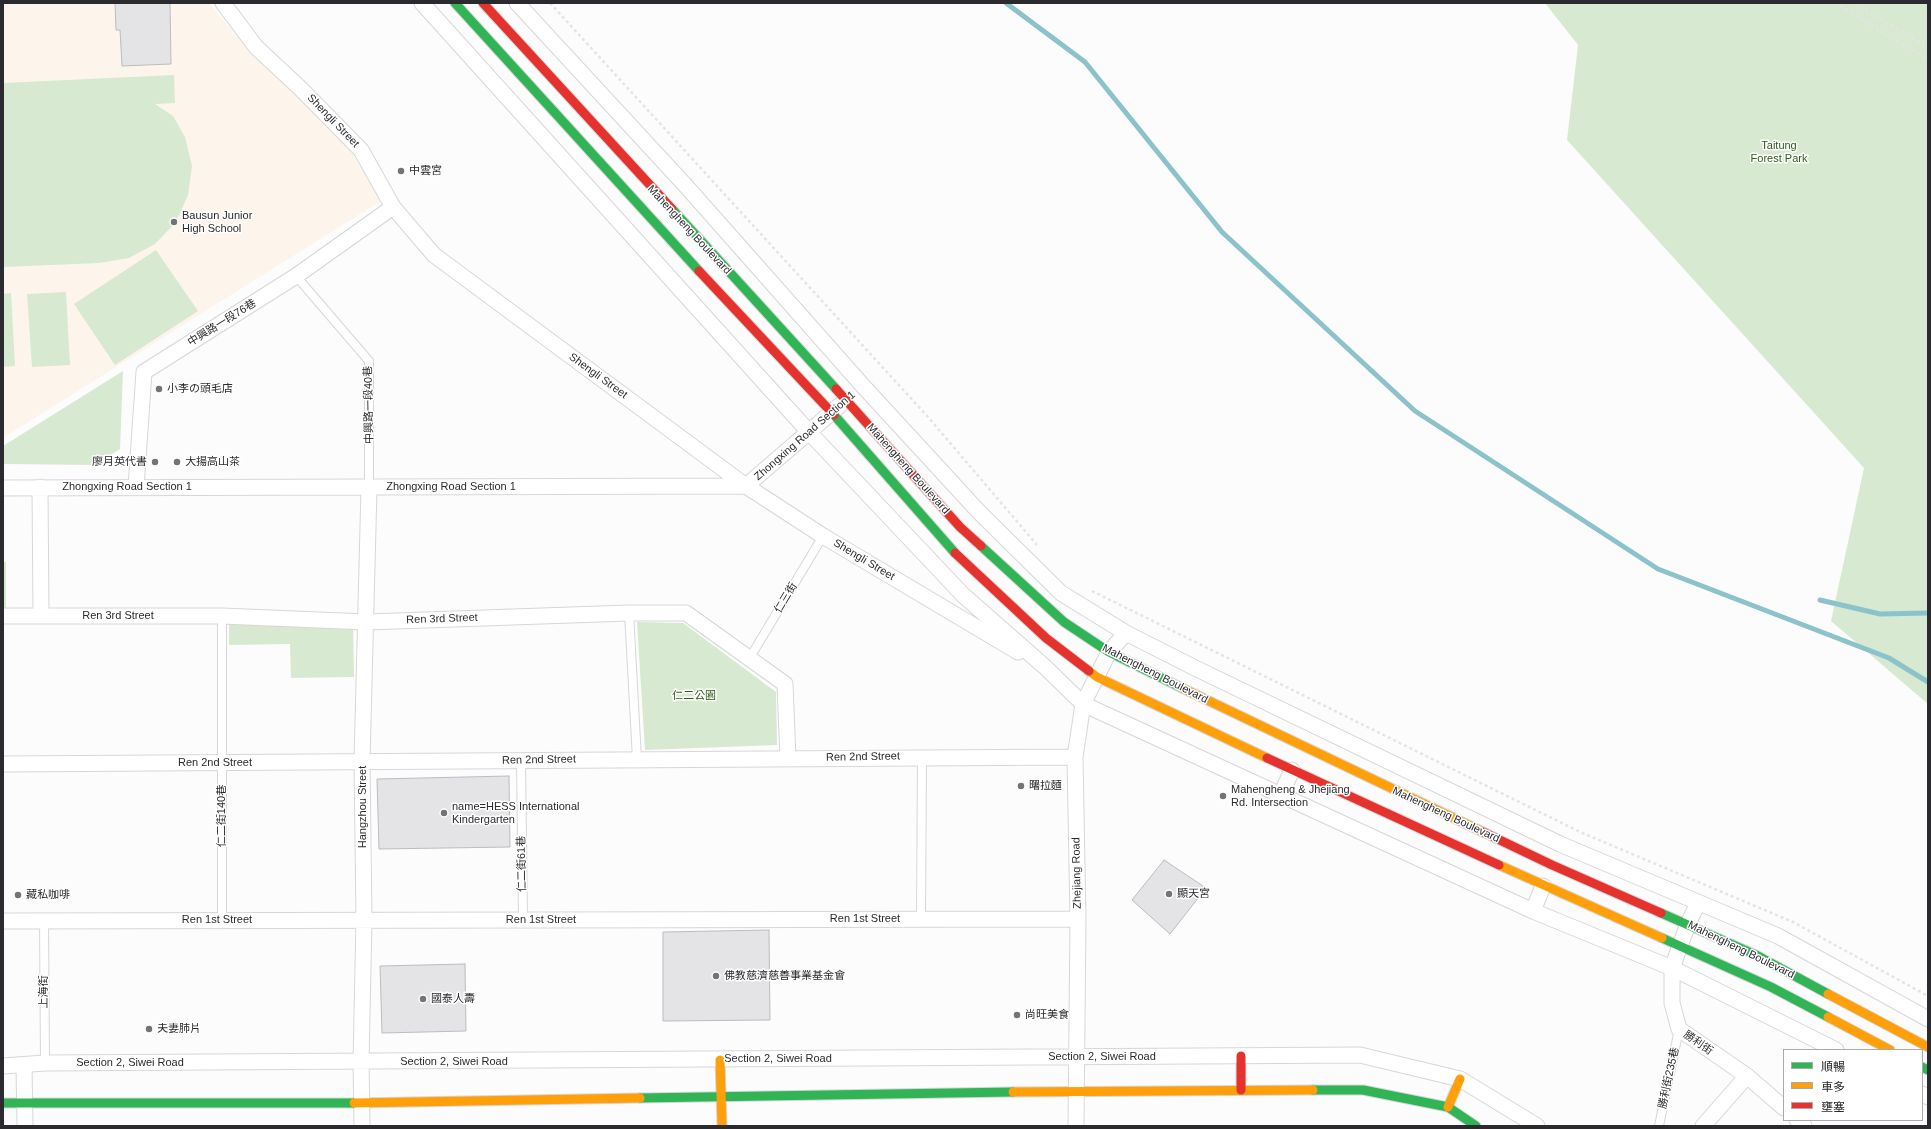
<!DOCTYPE html>
<html>
<head>
<meta charset="utf-8">
<style>
  body { margin:0 }
  #map { position:relative; width:1931px; height:1129px; overflow:hidden; background:#fcfcfd; font-family:Helvetica,"Noto Sans TC",sans-serif }
  canvas { display:block }
  .frame { position:absolute; inset:0; border:4px solid #2b2b2f; pointer-events:none }
  .legend { position:absolute; left:1783px; top:1049px; width:140px; height:72px; box-sizing:border-box; background:#fff; border:1px solid #aaaaac; margin:0; padding:5px 7px; list-style:none; font-size:12px; color:#2b2b2f }
  .legend li { display:flex; align-items:center; gap:8px; height:20px }
  .legend b { width:20px; border:1px solid #aaaaac }
</style>
</head>
<body>
<div id="map">
<canvas width="1931" height="1129"></canvas>
<div class="frame"></div>
<ul class="legend">
<li><b style="height:5px;background:#30b455"></b>順暢</li>
<li><b style="height:5px;background:#ff9f0a"></b>車多</li>
<li><b style="height:5px;background:#e5322d"></b>壅塞</li>
</ul>
</div>
<script>
const context = document.querySelector('canvas').getContext('2d');
context.lineJoin = 'round';
function fill(path, color) { context.fillStyle = color; context.fill(path, 'evenodd'); }
const shape = rows => new Path2D(rows.map(r => 'M' + r).join(''));
function trace(path, color, width, dash) { context.strokeStyle = color; context.lineWidth = width; context.lineCap = dash ? 'butt' : 'round'; context.setLineDash(dash || []); context.stroke(path); }
function write(font, color, halo, rows, align = 'center') {
  context.font = font + ' Helvetica,"Noto Sans TC","Noto Sans JP",sans-serif'; context.lineWidth = 3; context.setLineDash([]); context.textBaseline = 'middle'; context.strokeStyle = halo; context.fillStyle = color; for (const [text, x, y, turn = 0] of rows) {
    context.save(); context.translate(x, y); context.rotate((+turn || 0) * Math.PI / 180); context.textAlign = isNaN(turn) ? turn : align; if (halo) context.strokeText(text, 0, 0); context.fillText(text, 0, 0); context.restore();
  }
}
const education = shape([
  [3,3,209,3,229,27,345,141,381,201,3,438]
]);
const green = shape([
  [1545,3,1928,3,1928,704,1831,621,1864,468,1567,140,1578,45],
  [174,75,175,103,155,104,173,116,185,137,192,166,188,195,176,222,155,244,129,258,99,263,3,267,3,83],
  [156,250,198,311,115,365,74,304],
  [66,292,70,365,32,367,27,294],
  [11,293,15,366,3,367,3,294],
  [123,371,120,449,95,465,3,464,3,446],
  [3,562,6,562,6,611,3,611],
  [353,619,354,677,291,678,290,644,229,645,229,622],
  [637,622,683,623,776,692,777,745,645,750]
]);
const stream = shape([
  [1006,3,1085,62,1222,232,1415,411,1658,569,1889,658,1928,682],
  [1820,600,1880,614,1928,613]
]);
const building = shape([
  [115,3,170,3,171,64,122,66,120,30,116,30,115,3],
  [509,776,510,847,379,849,377,779,509,776],
  [1164,860,1206,888,1170,934,1132,900,1164,860],
  [769,930,770,1020,663,1021,663,932,769,930],
  [465,964,466,1031,382,1033,380,966,465,964]
]);
const path = shape([
  [550,3,928,417,1037,545],
  [1835,3,1928,60],
  [1855,3,1928,48],
  [1092,591,1580,832,1793,922,1928,996]
]);
const lane = shape([
  [296,276,369,361,369,488],
  [629,613,637,759],
  [222,616,222,920],
  [749,659,823,536],
  [521,760,523,920],
  [921,919,922,756],
  [44,921,45,1063],
  [1659,1126,1679,1029]
]);
const street = shape([
  [223,3,256,47,301,89,361,150,393,207,434,255,746,486,823,536,1018,652],
  [422,3,808,431,963,595,1045,667,1083,704,1533,911,1672,968,1836,1050],
  [517,3,686,186,863,386,979,512,1061,593,1126,633,1195,668,1560,844,1778,936,1928,1019],
  [40,487,41,616],
  [136,487,144,372,296,276,393,207],
  [3,488,746,486,839,406],
  [3,616,222,616,367,622,629,613,686,613,785,684,788,758],
  [3,764,1075,757],
  [1281,795,1292,770],
  [1698,903,1688,924,1672,968,1672,1003,1679,1029,1747,1076,1784,1108],
  [1533,911,1543,886],
  [3,921,1078,919],
  [3,1066,45,1063,1360,1055,1460,1079,1537,1126],
  [24,1066,25,1126],
  [1922,1094,1928,1097],
  [1797,1120,1804,1126],
  [362,1126,361,1062,364,920,362,761,369,488],
  [1076,1126,1078,919,1075,757,1083,704,1109,652,1126,633],
  [1703,1126,1747,1076]
]);
const fast = shape([
  [455,3,699,271],
  [672,209,836,389],
  [834,415,955,553],
  [981,546,1064,622,1109,652,1182,688],
  [1661,913,1756,955,1828,994],
  [1662,938,1771,987,1828,1017],
  [1922,1067,1928,1070],
  [1313,1090,1363,1090,1448,1107,1476,1126],
  [640,1098,1013,1092],
  [3,1103,354,1103]
]);
const slow = shape([
  [1089,671,1097,677,1267,758],
  [1182,688,1483,832],
  [1499,865,1662,938],
  [1828,994,1928,1047],
  [1828,1017,1890,1050],
  [720,1060,722,1126],
  [1013,1092,1313,1090],
  [354,1103,640,1098],
  [1448,1107,1460,1079]
]);
const jam = shape([
  [483,3,672,209],
  [699,271,834,415],
  [836,389,960,527,981,546],
  [955,553,1046,638,1089,671],
  [1267,758,1499,865],
  [1483,832,1552,865,1661,913],
  [1241,1056,1241,1090]
]);
const markers = [
  [401,171,4,"#747477"],
  [174,222,4,"#747477"],
  [159,389,4,"#747477"],
  [155,462,4,"#747477"],
  [177,462,4,"#747477"],
  [1021,786,4,"#747477"],
  [1223,796,4,"#747477"],
  [444,813,4,"#747477"],
  [1169,894,4,"#747477"],
  [18,895,4,"#747477"],
  [716,976,4,"#747477"],
  [423,999,4,"#747477"],
  [1017,1015,4,"#747477"],
  [149,1029,4,"#747477"]
];
const streetNames = [
  ["Shengli Street",333,121,46],
  ["Mahengheng Boulevard",689,230,47],
  ["中興路一段76巷",222,323,-32],
  ["Shengli Street",598,376,36],
  ["中興路一段40巷",369,405,-91],
  ["Zhongxing Road Section 1",805,436,-41],
  ["Mahengheng Boulevard",908,469,48],
  ["Zhongxing Road Section 1",127,487],
  ["Zhongxing Road Section 1",451,487],
  ["Shengli Street",864,560,31],
  ["仁三街",786,598,-59],
  ["Ren 3rd Street",118,616],
  ["Ren 3rd Street",442,619,-2],
  ["Mahengheng Boulevard",1155,674,27],
  ["Ren 2nd Street",863,757,-1],
  ["Ren 2nd Street",539,760,-1],
  ["Ren 2nd Street",215,763],
  ["Hangzhou Street",363,807,-90],
  ["Mahengheng Boulevard",1446,815,25],
  ["仁二街140巷",222,816,-90],
  ["仁二街61巷",522,864,-91],
  ["Zhejiang Road",1077,873,-91],
  ["Ren 1st Street",865,919],
  ["Ren 1st Street",217,920],
  ["Ren 1st Street",541,920],
  ["Mahengheng Boulevard",1741,950,26],
  ["上海街",44,992,-90],
  ["勝利街",1698,1043,35],
  ["Section 2, Siwei Road",1102,1057],
  ["Section 2, Siwei Road",778,1059],
  ["Section 2, Siwei Road",454,1062],
  ["Section 2, Siwei Road",130,1063],
  ["勝利街235巷",1669,1078,-78]
];
const parkNames = [
  ["Taitung",1779,146],
  ["Forest Park",1779,159],
  ["仁二公園",694,696]
];
const poiNames = [
  ["中雲宮",409,171],
  ["Bausun Junior",182,216],
  ["High School",182,229],
  ["小李の頭毛店",167,389],
  ["廖月英代書",147,462,"right"],
  ["大揚高山茶",185,462],
  ["曙拉麵",1029,786],
  ["Mahengheng & Jhejiang",1231,790],
  ["Rd. Intersection",1231,803],
  ["name=HESS International",452,807],
  ["Kindergarten",452,820],
  ["顯天宮",1177,894],
  ["藏私咖啡",26,895],
  ["佛教慈濟慈善事業基金會",724,976],
  ["國泰人壽",431,999],
  ["尚旺美食",1025,1015],
  ["夫妻肺片",157,1029]
];
fill(education, '#fdf5eb');
fill(green, '#d7e9d1');
trace(stream, '#8cc3cb', 5);
fill(building, '#e4e4e6');
trace(building, '#bcbcbf', 1);
trace(lane, '#d7d7d9', 10);
trace(street, '#d7d7d9', 17);
trace(fast, '#d7d7d9', 11);
trace(slow, '#d7d7d9', 11);
trace(jam, '#d7d7d9', 11);
trace(path, '#e4e4e5', 2.5, [3, 3]);
trace(lane, '#fff', 8);
trace(street, '#fff', 15);
trace(fast, '#30b455', 9);
trace(slow, '#ff9f0a', 9);
trace(jam, '#e5322d', 9);
for (const [x, y, r, color] of markers) { const dot = new Path2D(); dot.arc(x, y, r, 0, 2 * Math.PI); context.fillStyle = color; context.fill(dot); trace(dot, '#fff', 1.5); }
write('11px', '#2b2b2f', '#fff', streetNames);
write('11px', '#2f5c19', '#fff', parkNames);
write('11px', '#2b2b2f', '#fff', poiNames, 'left');
</script>
</body>
</html>
